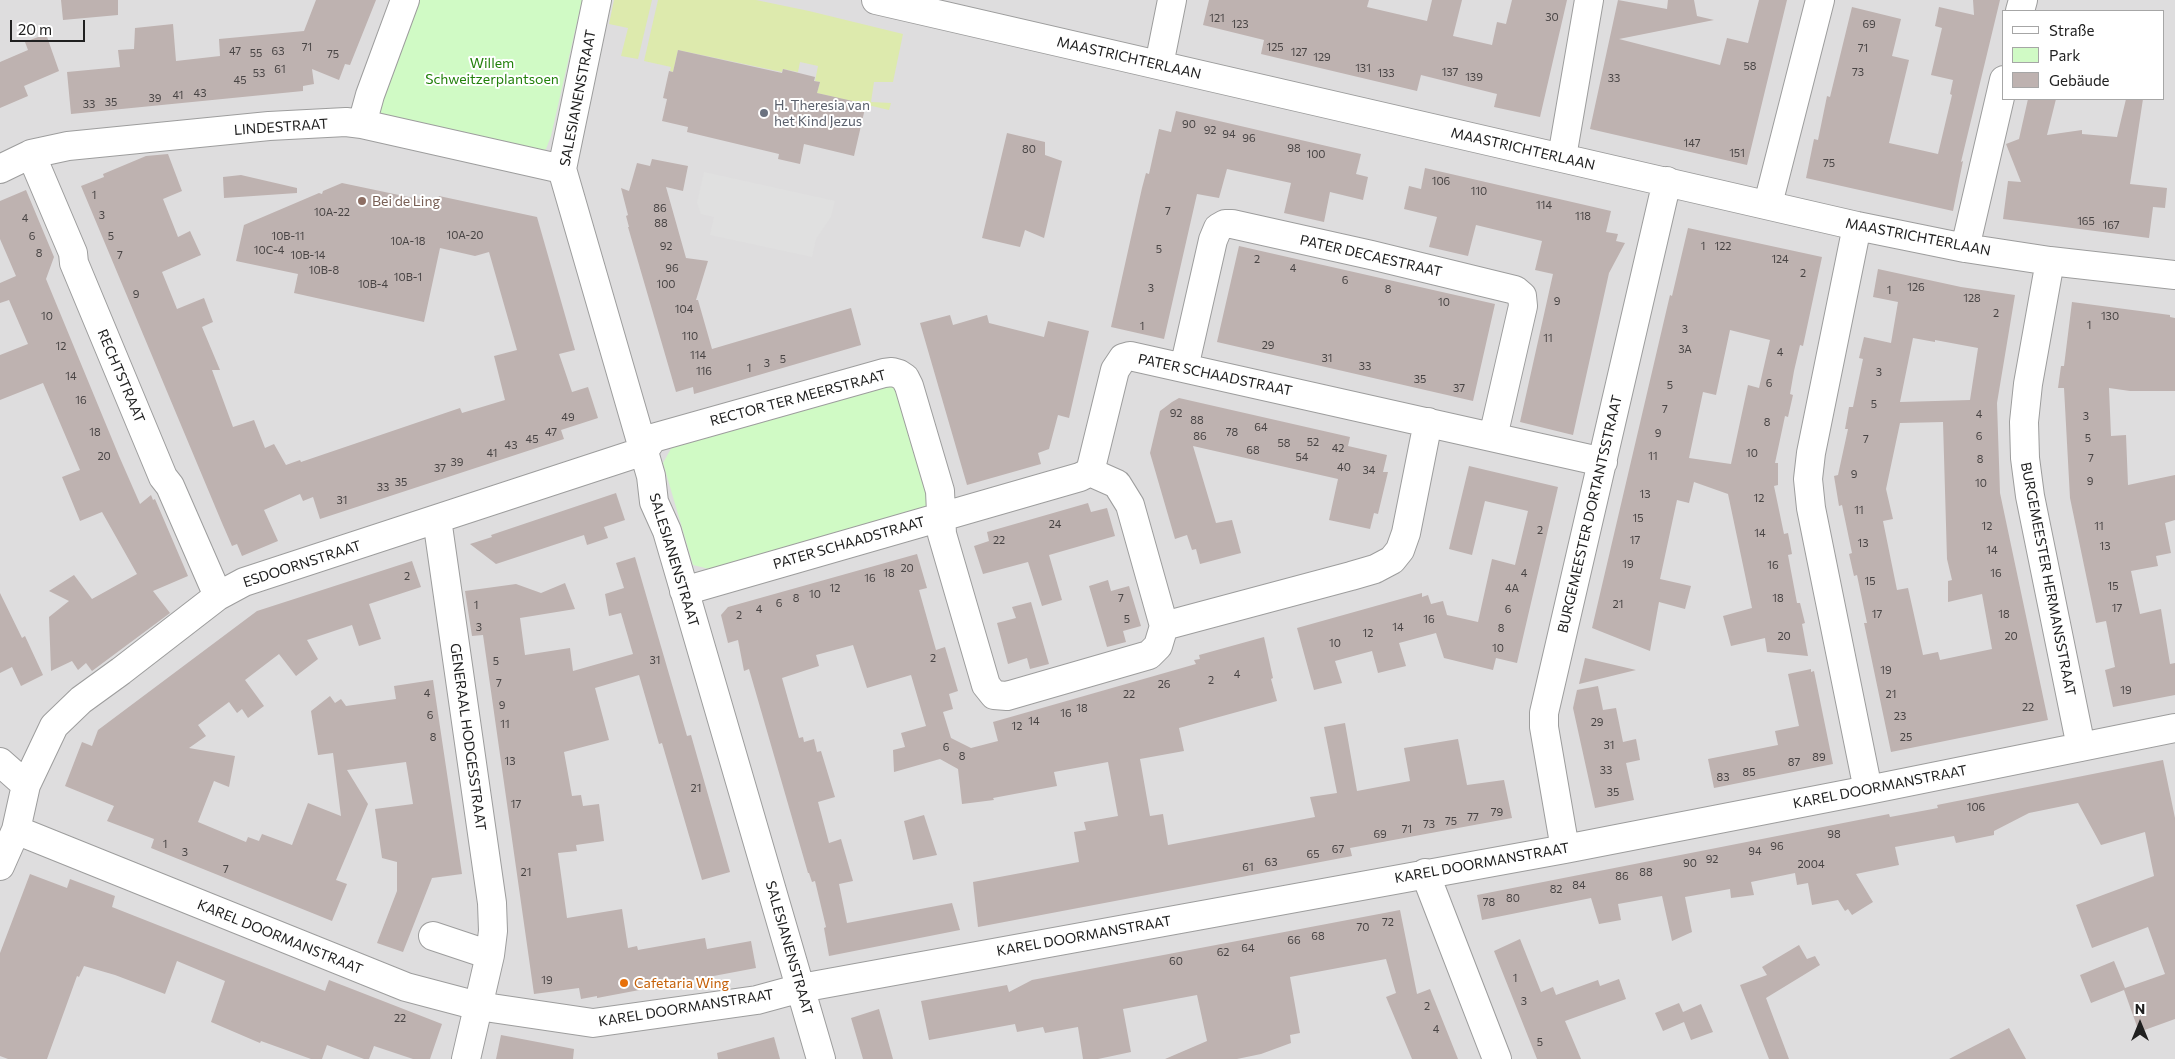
<!DOCTYPE html>
<html>
<head>
<meta charset="utf-8">
<style>
  body { margin:0 }
  #map { position:relative; width:2175px; height:1059px; overflow:hidden; background:#f1ebe7; font-family:Commissioner,sans-serif }
  canvas { display:block }
  .legend { position:absolute; left:2002px; top:10px; width:162px; height:90px; box-sizing:border-box; background:#fff; border:1px solid #a6a6a6; margin:0; padding:6px 9px; list-style:none; font-size:15px; color:#202020 }
  .legend li { display:flex; align-items:center; gap:10px; height:25px }
  .legend b { width:25px; border:1px solid #a6a6a6 }
  .north { position:absolute; left:2115px; top:999px; width:50px; height:50px; -webkit-text-stroke:4px #fff; paint-order:stroke; rotate:0deg; font-size:14px; font-weight:700; line-height:20px; text-align:center; color:#202020 }
  .north::after { content:''; display:block; margin:auto; width:18px; height:22px; background:#202020; clip-path:polygon(50% 0,100% 100%,50% 72%,0 100%) }
  .scale { position:absolute; left:10px; top:20px; width:75px; height:22px; box-sizing:border-box; border:2px solid #202020; border-top:0; padding-left:6px; font-size:15px; line-height:18px; white-space:nowrap; color:#202020; -webkit-text-stroke:4px #fff; paint-order:stroke }
</style>
</head>
<body>
<div id="map">
<canvas width="2175" height="1059"></canvas>
<ul class="legend">
<li><b style="height:6px;background:#fff"></b>Straße</li>
<li><b style="height:14px;background:#d0fac5"></b>Park</li>
<li><b style="height:14px;background:#beb2b0"></b>Gebäude</li>
</ul>
<div class="north">N</div>
<div class="scale">20 m</div>
</div>
<script>
const context = document.querySelector('canvas').getContext('2d');
context.lineJoin = 'round';
function fill(path, color) { context.fillStyle = color; context.fill(path, 'evenodd'); }
const shape = rows => new Path2D(rows.map(r => 'M' + r).join(''));
function trace(path, color, width, dash) { context.strokeStyle = color; context.lineWidth = width; context.lineCap = dash ? 'butt' : 'round'; context.setLineDash(dash || []); context.stroke(path); }
function write(font, color, halo, rows, align = 'center') {
  context.font = font + ' Commissioner,sans-serif'; context.lineWidth = 4; context.setLineDash([]); context.textBaseline = 'middle'; context.strokeStyle = halo; context.fillStyle = color; for (const [text, x, y, turn = 0] of rows) {
    context.save(); context.translate(x, y); context.rotate((+turn || 0) * Math.PI / 180); context.textAlign = isNaN(turn) ? turn : align; if (halo) context.strokeText(text, 0, 0); context.fillText(text, 0, 0); context.restore();
  }
}
const residential = shape([
  [0,0,2175,0,2175,1059,0,1059],
  [2004,11,2164,11,2164,99,2004,99]
]);
const grass = shape([
  [614,0,652,0,638,59,621,56,628,28,609,24],
  [658,0,756,0,809,11,903,34,893,82,874,82,871,102,891,103,889,110,817,93,820,82,815,81,818,66,800,62,798,72,783,69,782,72,678,50,673,72,670,71,671,67,644,61]
]);
const park = shape([
  [416,0,582,0,551,136,546,149,543,151,382,116,378,107],
  [881,385,892,387,898,392,930,501,924,509,709,569,693,565,663,463,673,445]
]);
const parking = shape([
  [704,172,835,201,831,217,816,239,812,257,710,235,714,217,701,214,697,203]
]);
const building = shape([
  [61,0,118,0,118,15,63,20],
  [316,0,376,0,350,65,345,64,339,80,312,69,314,84,303,86,303,91,71,114,67,72,120,67,118,50,134,49,135,28,173,24,176,61,220,56,219,39,304,31],
  [1209,0,1369,0,1367,7,1427,21,1432,0,1462,0,1453,36,1492,45,1497,22,1506,24,1512,0,1567,0,1540,117,1494,107,1497,94,1421,75,1417,91,1261,54,1264,40,1203,25],
  [1618,0,1667,9,1668,0,1694,0,1697,16,1714,20,1619,39,1720,65,1727,38,1748,43,1759,0,1787,0,1747,165,1590,129],
  [1973,0,2000,0,1961,162,1963,161,1953,211,1806,178,1814,139,1818,140,1827,96,1830,97,1852,7,1901,19,1892,56,1909,60,1889,143,1938,154,1952,95,1950,94,1953,80,1931,75,1942,28,1935,26,1939,7,1974,15],
  [46,34,59,71,24,86,28,96,0,108,0,62,28,50,25,42],
  [678,50,782,73,783,69,815,77,814,81,820,82,817,93,866,104,854,156,804,144,800,164,778,159,779,154,687,132,688,127,662,121,667,99,663,98,669,71,673,72],
  [2028,99,2056,99,2047,135,2082,130,2082,134,2117,137,2126,99,2143,99,2130,184,2167,188,2165,208,2153,207,2149,238,2003,219,2008,181,2021,182,2006,144,2019,139],
  [1176,111,1361,154,1356,174,1368,177,1363,200,1330,192,1324,222,1284,213,1291,183,1227,169,1219,198,1197,194,1164,339,1111,327,1142,188,1146,173,1149,174,1159,129,1171,132],
  [1007,133,1045,142,1045,155,1062,161,1044,238,1025,230,1020,247,982,238],
  [168,154,182,191,163,199,178,237,190,231,201,255,162,272,177,309,204,298,213,322,202,327,220,370,212,370,233,427,254,420,265,448,274,444,286,465,300,460,301,462,460,408,462,413,505,400,494,356,517,350,489,252,475,256,440,248,424,322,294,293,298,274,236,261,244,225,319,193,322,194,323,191,342,183,437,203,439,196,537,217,575,350,559,354,572,392,588,387,598,418,561,430,564,439,320,519,313,497,303,501,300,494,264,510,278,541,242,556,237,544,232,546,222,523,81,186,104,177,103,174,146,156],
  [652,159,688,166,683,191,666,187,686,258,708,261,696,300,698,300,712,349,851,308,861,345,694,394,693,387,676,392,628,227,629,227,626,216,628,215,621,188,629,191,637,163,650,166],
  [1425,168,1611,211,1606,232,1618,234,1616,241,1625,243,1609,273,1573,435,1520,422,1553,274,1535,270,1542,241,1476,225,1468,256,1429,247,1437,217,1404,209,1409,186,1421,189],
  [241,175,297,188,297,193,224,198,223,177],
  [26,190,54,257,46,279,119,456,140,504,151,495,153,500,155,499,188,576,153,591,170,613,92,671,86,663,78,670,72,661,51,671,49,617,69,601,49,591,74,575,92,599,137,574,102,512,80,521,62,477,80,470,43,383,0,400,0,355,28,344,9,300,0,303,0,283,16,276,0,239,0,201],
  [1688,228,1822,257,1803,346,1800,345,1794,371,1790,394,1793,395,1788,417,1785,416,1775,463,1778,463,1778,485,1774,486,1784,534,1788,533,1790,543,1792,554,1788,555,1797,603,1800,603,1805,623,1802,624,1808,656,1767,652,1765,638,1731,646,1723,616,1752,608,1728,494,1694,482,1689,503,1677,500,1660,579,1691,586,1685,609,1659,602,1650,651,1592,628,1670,295,1672,296],
  [1730,330,1770,340,1759,388,1748,385,1731,464,1689,458,1703,392,1716,395],
  [1239,246,1495,304,1473,401,1217,342],
  [1878,269,1961,287,2015,295,1997,403,2000,493,2048,720,1891,752,1864,623,1867,623,1857,575,1854,576,1849,554,1852,553,1842,505,1839,506,1834,476,1838,475,1848,429,1845,429,1849,407,1853,407,1863,359,1859,358,1864,337,1891,343,1898,302,1873,297],
  [1913,338,1935,342,1935,340,1978,348,1970,400,1900,402],
  [1943,422,1947,559,1952,580,1948,581,1948,602,1982,594,1992,649,1940,660,1938,652,1923,655,1908,588,1897,590,1883,521,1893,519,1886,489,1900,423],
  [2072,302,2170,315,2170,317,2175,318,2175,391,2130,391,2109,388,2111,436,2126,435,2128,485,2175,475,2175,520,2165,523,2171,553,2156,556,2158,566,2131,571,2140,614,2161,609,2170,664,2175,663,2175,695,2113,707,2105,670,2115,667,2106,621,2096,623,2070,498,2064,388,2058,388,2061,366,2064,366],
  [950,315,953,325,987,315,989,323,1044,337,1048,321,1089,331,1069,418,1058,415,1049,449,1038,453,1041,464,967,485,920,323],
  [1179,398,1350,437,1348,446,1387,455,1383,472,1388,472,1378,514,1374,513,1370,529,1329,520,1338,479,1193,446,1216,523,1232,520,1241,553,1200,564,1196,549,1192,550,1187,535,1175,539,1150,453,1160,411,1172,402],
  [1469,466,1558,487,1517,663,1496,658,1493,670,1444,658,1436,633,1399,643,1406,666,1378,673,1372,651,1335,661,1342,683,1314,690,1297,628,1422,593,1422,597,1428,595,1431,604,1443,601,1447,615,1478,622,1492,559,1515,565,1528,511,1485,501,1472,555,1449,549],
  [616,493,625,520,604,527,608,538,587,545,584,535,496,564,470,544,492,537,491,535],
  [1088,503,1091,512,1107,508,1115,536,1049,555,1062,600,1042,606,1028,562,983,574,974,546,989,541,987,532],
  [917,554,927,588,919,590,936,650,945,647,958,691,949,694,953,709,943,712,951,738,971,748,998,741,993,722,1196,664,1194,660,1200,659,1199,655,1264,637,1273,678,1271,679,1277,701,1179,728,1184,751,1140,759,1150,816,1163,814,1168,845,1315,817,1310,797,1337,793,1324,727,1345,723,1357,791,1410,781,1404,748,1458,739,1467,785,1504,780,1512,818,1350,848,1352,856,978,927,973,882,1079,862,1074,832,1086,830,1084,822,1118,816,1108,762,1054,772,1057,786,993,798,994,800,962,804,958,769,940,759,894,772,893,750,905,747,901,733,926,726,911,675,867,688,853,645,816,655,819,666,782,678,799,738,803,737,804,742,814,739,817,752,821,751,835,797,818,802,829,843,841,839,853,881,839,884,847,923,952,903,960,930,829,956,824,928,826,927,815,881,812,882,809,873,808,873,749,669,744,671,738,640,728,643,721,615,728,607],
  [635,557,687,736,691,735,730,872,702,880,662,743,659,744,639,675,595,688,609,740,564,752,572,796,581,795,583,806,599,804,604,841,576,845,577,851,558,853,567,918,622,909,628,948,637,946,638,950,705,938,707,949,751,941,756,968,597,998,597,996,581,999,579,988,534,994,483,635,472,636,465,591,516,584,541,593,565,583,575,609,520,618,525,655,570,648,573,671,633,654,621,613,609,616,605,594,624,588,616,563],
  [412,561,421,587,369,604,381,639,359,646,352,625,307,640,318,659,296,676,279,654,245,680,264,706,248,718,242,709,237,713,229,702,198,725,206,736,189,748,235,756,229,787,214,781,198,822,246,842,248,837,259,841,262,834,292,845,308,803,341,816,333,753,318,755,311,711,330,696,335,703,341,699,346,706,396,699,394,686,433,680,462,874,432,878,403,952,377,943,397,891,397,862,382,858,375,809,413,804,406,762,347,770,368,804,336,880,347,884,332,921,151,848,154,839,107,821,114,806,65,786,82,742,92,746,98,730,257,611],
  [1108,580,1111,591,1129,586,1141,626,1123,631,1126,642,1107,647,1089,586],
  [0,593,22,638,25,636,43,675,21,686,12,667,0,673],
  [1031,602,1049,664,1030,669,1027,658,1008,664,997,623,1016,618,1012,607],
  [1585,658,1636,670,1579,684],
  [1811,669,1811,672,1814,671,1833,764,1714,788,1708,759,1778,745,1775,731,1799,726,1788,674],
  [1598,686,1603,710,1616,708,1623,742,1636,739,1640,760,1626,763,1634,800,1595,808,1573,708,1577,690],
  [2163,760,2175,818,2175,1019,2139,1032,2124,990,2091,1003,2080,975,2114,961,2125,988,2165,974,2148,927,2092,948,2076,905,2154,876,2145,832,2101,845,2078,803,2029,813,1994,831,1994,835,1956,843,1954,836,1895,847,1899,865,1856,874,1873,902,1852,915,1848,909,1845,911,1838,900,1812,905,1808,883,1797,885,1795,873,1751,882,1754,895,1731,898,1730,889,1685,897,1692,932,1672,941,1662,896,1618,904,1621,920,1599,924,1591,898,1482,920,1477,895,1889,814,1890,817,1938,808,1937,805],
  [924,815,937,855,913,860,904,821],
  [30,874,67,888,70,879,115,896,112,907,325,991,329,980,442,1024,430,1059,413,1059,374,1046,369,1059,364,1059,327,1045,322,1059,311,1059,261,1041,260,1043,211,1022,225,981,177,961,165,994,115,975,84,966,79,977,77,976,47,1059,8,1059,0,1056,0,953],
  [1400,910,1417,994,1430,989,1458,1059,1412,1059,1386,997,1396,993,1386,959,1290,977,1300,1033,1290,1035,1291,1043,1261,1054,1237,1059,1165,1059,1207,1041,1197,995,1123,1009,1131,1052,1098,1059,1083,1059,1078,1027,1045,1033,1043,1027,1017,1032,1015,1024,929,1040,921,1001,1007,985,1009,992,1032,980],
  [1520,939,1541,992,1553,987,1556,995,1598,980,1600,986,1619,979,1626,999,1565,1021,1581,1059,1537,1059,1494,951],
  [1799,945,1807,959,1815,956,1820,965,1766,998,1789,1059,1769,1059,1740,985,1767,975,1762,967],
  [1679,1003,1683,1012,1701,1004,1713,1032,1691,1040,1684,1022,1663,1031,1655,1013],
  [879,1009,893,1059,863,1059,851,1018],
  [2009,1028,2026,1059,1949,1059],
  [501,1035,574,1049,573,1059,496,1059],
  [774,1037,780,1059,718,1059,717,1053]
]);
const minor = shape([
  [597,0,562,169,651,476,654,502,667,531,821,1059],
  [876,0,1857,226,1965,248,2050,261,2175,275],
  [2020,11,2023,0],
  [1159,65,1172,0],
  [362,124,370,95,405,0],
  [31,154,73,253,74,263,163,477,170,486,218,596],
  [1562,157,1589,0],
  [0,169,31,154,68,146,269,126,346,122,362,124,562,169],
  [1768,204,1820,0],
  [1857,226,1811,453,1808,479,1811,508,1868,790],
  [1965,248,2004,80],
  [2050,261,2028,384,2024,422,2025,458,2030,496,2081,747],
  [1184,368,1213,240,1218,228,1225,224,1232,224,1371,255,1515,290,1522,296,1523,306,1493,437],
  [437,519,492,903,493,931,490,955,466,1059],
  [684,591,1080,477,1090,472,1115,370,1123,358,1130,356,1603,462],
  [1164,626,1351,576,1375,569,1392,560,1400,550,1406,533,1428,422],
  [0,762,26,785],
  [16,830,406,987,478,1006,593,1023,757,1000,801,988,1565,849,1868,790,2175,728],
  [1565,849,1544,727,1544,713,1667,181],
  [0,866,16,830,26,785,54,726,81,700,121,671,218,596,244,582,644,451,653,438,884,373,892,372,899,374,905,378,909,386,940,491,942,534,986,685,994,695,1007,696,1149,655,1158,646,1164,626,1130,505,1117,484,1090,472],
  [1425,873,1497,1059],
  [433,936,490,955]
]);
const markers = [
  [764,113,5,"#6b7280"],
  [362,201,5,"#8d6e63"],
  [624,983,5,"#e8710a"]
];
const numberNames = [
  ["30",1552,17],
  ["121",1217,18],
  ["123",1240,24],
  ["69",1869,24],
  ["71",307,47],
  ["125",1275,47],
  ["71",1863,48],
  ["47",235,51],
  ["63",278,51],
  ["127",1299,52],
  ["55",256,53],
  ["75",333,54],
  ["129",1322,57],
  ["58",1750,66],
  ["131",1363,68],
  ["61",280,69],
  ["137",1450,72],
  ["73",1858,72],
  ["53",259,73],
  ["133",1386,73],
  ["139",1474,77],
  ["33",1614,78],
  ["45",240,80],
  ["43",200,93],
  ["41",178,95],
  ["39",155,98],
  ["35",111,102],
  ["33",89,104],
  ["90",1189,124],
  ["92",1210,130],
  ["94",1229,134],
  ["96",1249,138],
  ["147",1692,143],
  ["98",1294,148],
  ["80",1029,149],
  ["151",1737,153],
  ["100",1316,154],
  ["75",1829,163],
  ["106",1441,181],
  ["110",1479,191],
  ["1",94,195],
  ["114",1544,205],
  ["86",660,208],
  ["7",1168,211],
  ["10A-22",332,212],
  ["3",102,215],
  ["118",1583,216],
  ["4",25,218],
  ["165",2086,221],
  ["88",661,223],
  ["167",2111,225],
  ["10A-20",465,235],
  ["6",32,236],
  ["5",111,236],
  ["10B-11",288,236],
  ["10A-18",408,241],
  ["92",666,246],
  ["1",1703,246],
  ["122",1723,246],
  ["5",1159,249],
  ["10C-4",269,250],
  ["8",39,253],
  ["7",120,255],
  ["10B-14",308,255],
  ["2",1257,259],
  ["124",1780,259],
  ["96",672,268],
  ["4",1293,268],
  ["10B-8",324,270],
  ["2",1803,273],
  ["10B-1",408,277],
  ["6",1345,280],
  ["10B-4",373,284],
  ["100",666,284],
  ["126",1916,287],
  ["3",1151,288],
  ["8",1388,289],
  ["1",1889,290],
  ["9",136,294],
  ["128",1972,298],
  ["9",1557,301],
  ["10",1444,302],
  ["104",684,309],
  ["2",1996,313],
  ["10",47,316],
  ["130",2110,316],
  ["1",2089,325],
  ["1",1142,326],
  ["3",1685,329],
  ["110",690,336],
  ["11",1548,338],
  ["29",1268,345],
  ["12",61,346],
  ["3A",1685,349],
  ["4",1780,352],
  ["114",698,355],
  ["31",1327,358],
  ["5",783,359],
  ["3",767,363],
  ["33",1365,366],
  ["1",749,368],
  ["116",704,371],
  ["3",1879,372],
  ["14",71,376],
  ["35",1420,379],
  ["6",1769,383],
  ["5",1670,385],
  ["37",1459,388],
  ["16",81,400],
  ["5",1874,404],
  ["7",1665,409],
  ["92",1176,413],
  ["4",1979,414],
  ["3",2086,416],
  ["49",568,417],
  ["88",1197,420],
  ["8",1767,422],
  ["64",1261,427],
  ["18",95,432],
  ["47",551,432],
  ["78",1232,432],
  ["9",1658,433],
  ["86",1200,436],
  ["6",1979,436],
  ["5",2088,438],
  ["45",532,439],
  ["7",1866,439],
  ["52",1313,442],
  ["58",1284,443],
  ["43",511,445],
  ["42",1338,448],
  ["68",1253,450],
  ["41",492,453],
  ["10",1752,453],
  ["20",104,456],
  ["11",1653,456],
  ["54",1302,457],
  ["7",2091,458],
  ["8",1980,459],
  ["39",457,462],
  ["40",1344,467],
  ["37",440,468],
  ["34",1369,470],
  ["9",1854,474],
  ["9",2090,481],
  ["35",401,482],
  ["10",1981,483],
  ["33",383,487],
  ["13",1645,494],
  ["12",1759,498],
  ["31",342,500],
  ["11",1859,510],
  ["15",1638,518],
  ["24",1055,524],
  ["12",1987,526],
  ["11",2099,526],
  ["2",1540,530],
  ["14",1760,533],
  ["22",999,540],
  ["17",1635,540],
  ["13",1863,543],
  ["13",2105,546],
  ["14",1992,550],
  ["19",1628,564],
  ["16",1773,565],
  ["20",907,568],
  ["18",889,573],
  ["4",1524,573],
  ["16",1996,573],
  ["2",407,576],
  ["16",870,578],
  ["15",1870,581],
  ["15",2113,586],
  ["12",835,588],
  ["4A",1512,588],
  ["10",815,594],
  ["8",796,598],
  ["7",1121,598],
  ["18",1778,598],
  ["6",779,603],
  ["21",1618,604],
  ["1",476,605],
  ["17",2117,608],
  ["4",759,609],
  ["6",1508,609],
  ["17",1877,614],
  ["18",2004,614],
  ["2",739,615],
  ["5",1127,619],
  ["16",1429,619],
  ["3",479,627],
  ["14",1398,627],
  ["8",1501,628],
  ["12",1368,633],
  ["20",1784,636],
  ["20",2011,636],
  ["10",1335,643],
  ["10",1498,648],
  ["2",933,658],
  ["31",655,660],
  ["5",496,661],
  ["19",1886,670],
  ["4",1237,674],
  ["2",1211,680],
  ["7",499,683],
  ["26",1164,684],
  ["19",2126,690],
  ["4",427,693],
  ["22",1129,694],
  ["21",1891,694],
  ["9",502,705],
  ["22",2028,707],
  ["18",1082,708],
  ["16",1066,713],
  ["6",430,715],
  ["23",1900,716],
  ["14",1034,721],
  ["29",1597,722],
  ["11",505,724],
  ["12",1017,726],
  ["8",433,737],
  ["25",1906,737],
  ["31",1609,745],
  ["6",946,747],
  ["8",962,756],
  ["89",1819,757],
  ["13",510,761],
  ["87",1794,762],
  ["33",1606,770],
  ["85",1749,772],
  ["83",1723,777],
  ["21",696,788],
  ["35",1613,792],
  ["17",516,804],
  ["106",1976,807],
  ["79",1497,812],
  ["77",1473,817],
  ["75",1451,821],
  ["73",1429,824],
  ["71",1407,829],
  ["69",1380,834],
  ["98",1834,834],
  ["1",165,844],
  ["96",1777,846],
  ["67",1338,849],
  ["94",1755,851],
  ["3",185,852],
  ["65",1313,854],
  ["92",1712,859],
  ["63",1271,862],
  ["90",1690,863],
  ["2004",1811,864],
  ["61",1248,867],
  ["7",226,869],
  ["21",526,872],
  ["88",1646,872],
  ["86",1622,876],
  ["84",1579,885],
  ["82",1556,889],
  ["80",1513,898],
  ["78",1489,902],
  ["72",1388,922],
  ["70",1363,927],
  ["68",1318,936],
  ["66",1294,940],
  ["64",1248,948],
  ["62",1223,952],
  ["60",1176,961],
  ["1",1515,978],
  ["19",547,980],
  ["3",1524,1001],
  ["2",1427,1006],
  ["22",400,1018],
  ["4",1436,1029],
  ["5",1540,1042]
];
const streetNames = [
  ["MAASTRICHTERLAAN",1129,58,13],
  ["SALESIANENSTRAAT",578,98,-79],
  ["LINDESTRAAT",281,127,-4],
  ["MAASTRICHTERLAAN",1523,149,13],
  ["MAASTRICHTERLAAN",1918,237,11],
  ["PATER DECAESTRAAT",1371,256,13],
  ["PATER SCHAADSTRAAT",1215,375,12],
  ["RECHTSTRAAT",121,376,67],
  ["RECTOR TER MEERSTRAAT",798,398,-15],
  ["BURGEMEESTER DORTANTSSTRAAT",1590,514,-77],
  ["PATER SCHAADSTRAAT",849,543,-16],
  ["SALESIANENSTRAAT",674,560,73],
  ["ESDOORNSTRAAT",302,564,-18],
  ["BURGEMEESTER HERMANSSTRAAT",2048,579,79],
  ["GENERAAL HODGESSTRAAT",468,737,82],
  ["KAREL DOORMANSTRAAT",1880,787,-11],
  ["KAREL DOORMANSTRAAT",1482,863,-10],
  ["KAREL DOORMANSTRAAT",1084,936,-10],
  ["KAREL DOORMANSTRAAT",280,937,22],
  ["SALESIANENSTRAAT",789,948,74],
  ["KAREL DOORMANSTRAAT",686,1008,-9]
];
const parkNames = [
  ["Willem",492,63],
  ["Schweitzerplantsoen",492,79]
];
const worshipNames = [
  ["H. Theresia van",774,105],
  ["het Kind Jezus",774,121]
];
const educationNames = [
  ["Bei de Ling",372,201]
];
const foodNames = [
  ["Cafetaria Wing",634,983]
];
fill(residential, '#deddde');
fill(grass, '#ddeaad');
fill(park, '#d0fac5');
fill(parking, '#e0e0e0');
fill(building, '#beb2b0');
trace(minor, '#9d9d9d', 30);
trace(minor, '#fff', 28);
for (const [x, y, r, color] of markers) { const dot = new Path2D(); dot.arc(x, y, r, 0, 2 * Math.PI); context.fillStyle = color; context.fill(dot); trace(dot, '#fff', 2); }
write('11px', '#484444', null, numberNames);
write('14px', '#202020', '#fff', streetNames);
write('14px', '#23810c', '#fff', parkNames);
write('14px', '#5b616d', '#fff', worshipNames, 'left');
write('14px', '#785e54', '#fff', educationNames, 'left');
write('14px', '#c56008', '#fff', foodNames, 'left');
</script>
</body>
</html>
